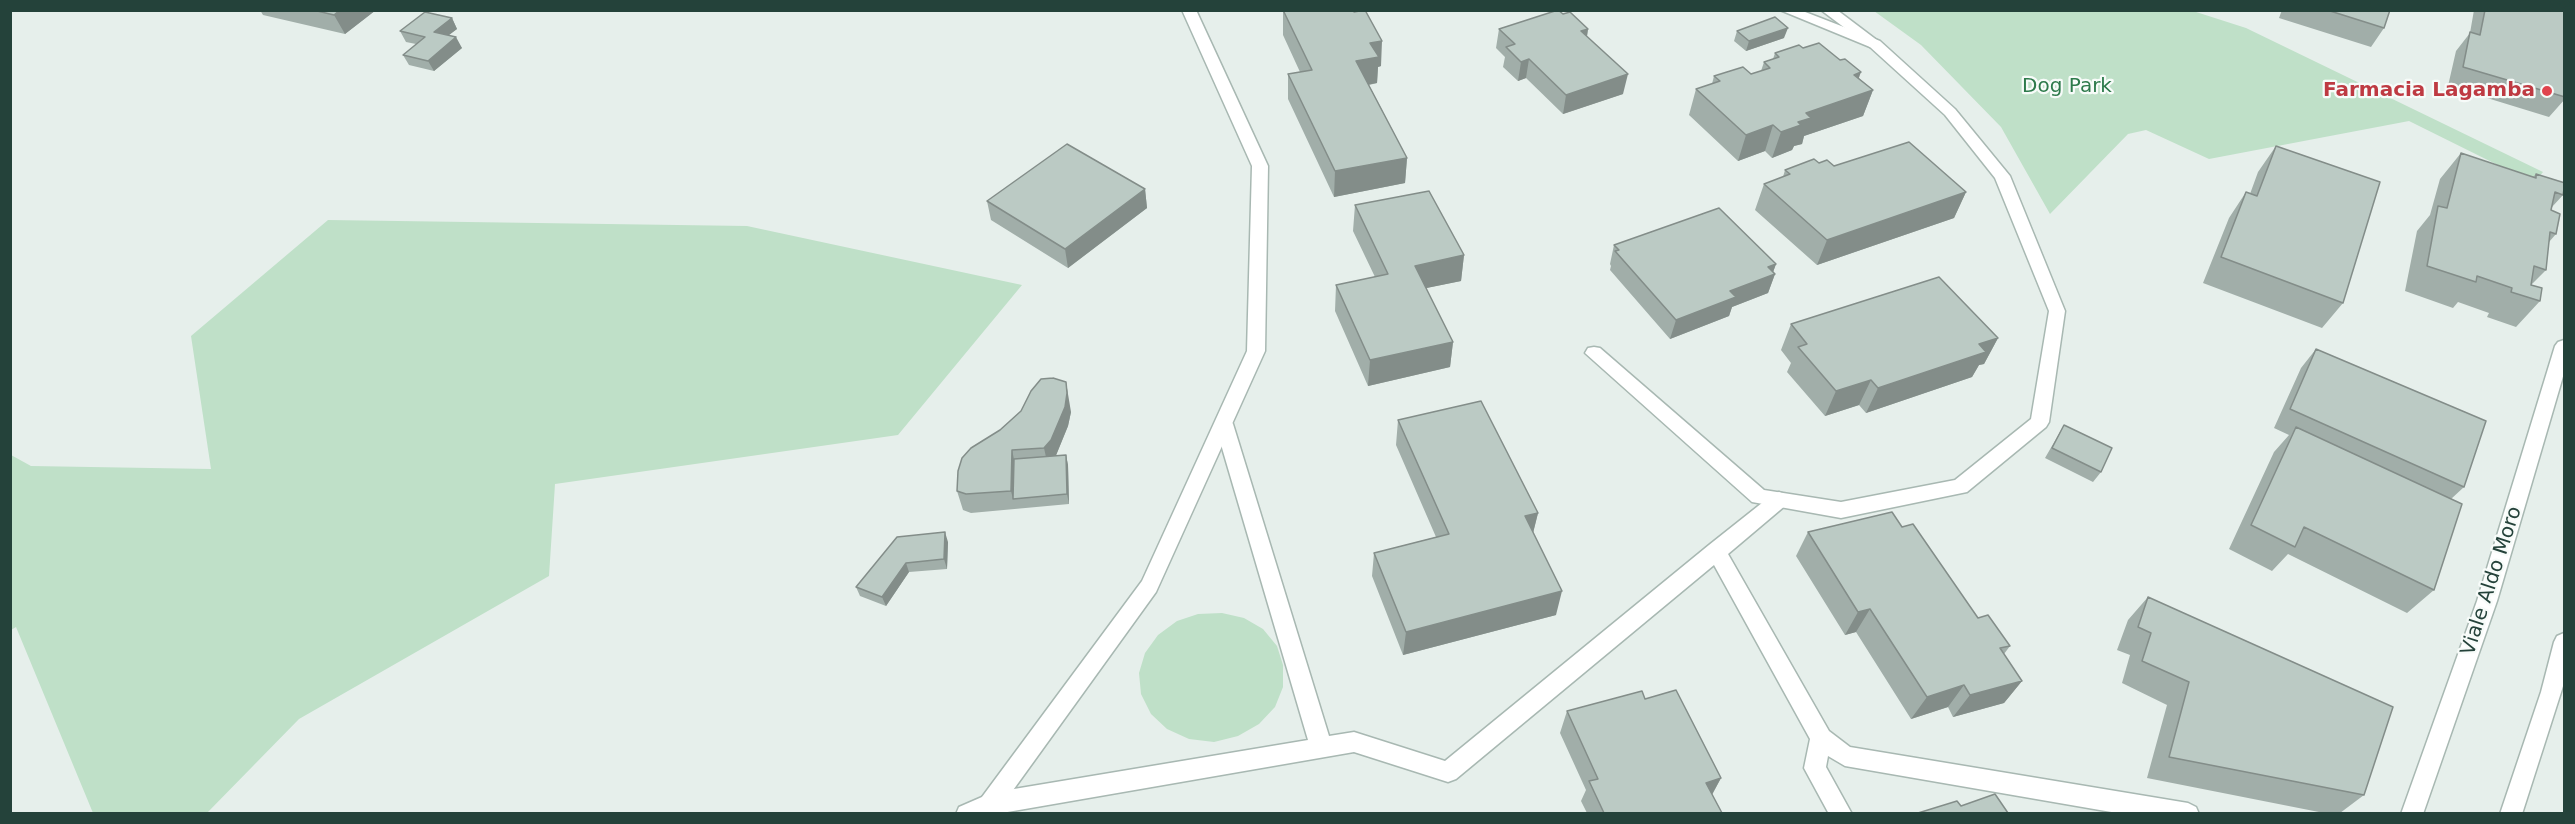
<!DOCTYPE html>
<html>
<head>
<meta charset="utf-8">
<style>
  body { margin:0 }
  #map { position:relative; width:2575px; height:824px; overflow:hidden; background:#e6efeb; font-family:"DejaVu Sans",sans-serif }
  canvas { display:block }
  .frame { position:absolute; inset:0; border:12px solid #24423a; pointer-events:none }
</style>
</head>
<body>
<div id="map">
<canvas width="2575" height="824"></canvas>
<div class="frame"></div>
</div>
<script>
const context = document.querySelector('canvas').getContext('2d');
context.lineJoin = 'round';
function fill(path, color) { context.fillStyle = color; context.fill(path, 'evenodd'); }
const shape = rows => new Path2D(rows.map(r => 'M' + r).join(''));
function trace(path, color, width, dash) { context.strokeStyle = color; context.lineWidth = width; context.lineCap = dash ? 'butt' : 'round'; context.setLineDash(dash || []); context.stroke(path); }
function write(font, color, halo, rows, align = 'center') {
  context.font = font + ' "DejaVu Sans",sans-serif'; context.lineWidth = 4.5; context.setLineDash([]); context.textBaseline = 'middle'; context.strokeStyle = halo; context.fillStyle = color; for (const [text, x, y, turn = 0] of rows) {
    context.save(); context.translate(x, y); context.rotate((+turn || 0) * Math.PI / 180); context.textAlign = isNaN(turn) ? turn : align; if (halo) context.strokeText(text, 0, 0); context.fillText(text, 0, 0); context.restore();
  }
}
const green = shape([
  [1874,11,2193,11,2246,28,2543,172,2534,183,2409,121,2209,159,2146,130,2128,134,2050,214,2001,127,1921,45],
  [328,220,747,226,1022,285,898,435,555,484,549,576,299,719,207,813,93,813,16,627,11,630,11,455,31,466,211,469,191,336],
  [1222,613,1244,618,1263,629,1277,646,1283,665,1283,687,1275,707,1259,724,1238,736,1214,742,1189,739,1167,729,1151,714,1141,694,1139,673,1145,653,1158,635,1177,621,1198,614]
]);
const service = shape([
  [1821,10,1837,10,1882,44,1875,48,1870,47,1821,10],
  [1224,417,1230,419,1233,424,1329,736,1354,732,1445,761,1709,545,1772,495,1779,492,1786,495,1788,500,1786,505,1728,554,1829,731,1850,747,2188,803,2196,807,2199,814,2123,814,1845,766,1828,756,1826,767,1852,814,1829,814,1804,768,1810,739,1714,565,1456,779,1448,782,1354,752,996,814,982,811,979,804,982,797,990,793,1308,740,1215,424,1218,419,1224,417]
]);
const minor = shape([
  [1182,10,1196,10,1268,166,1265,351,1156,592,998,811,993,814,956,814,959,807,982,797,1142,581,1247,351,1252,166,1182,10],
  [1780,10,1800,10,1880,41,1955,109,2010,176,2065,311,2049,422,2046,427,1967,492,1841,518,1752,502,1585,353,1588,348,1594,347,1600,348,1764,490,1841,502,1955,480,2031,419,2049,311,1995,178,1945,115,1870,47,1780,10]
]);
const tertiary = shape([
  [2564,340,2564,373,2497,601,2423,814,2401,814,2477,601,2555,346,2558,342,2564,340],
  [2564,633,2564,683,2522,814,2500,814,2541,692,2554,642,2557,636,2564,633]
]);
const wall = shape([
  [260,10,376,10,345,34,263,15],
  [1283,10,1381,66,1378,67,1377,83,1369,85,1407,158,1405,183,1334,197,1288,99,1288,74,1300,72,1283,35],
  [2282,10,2390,10,2384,28,2371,47,2279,18],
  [2474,10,2565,10,2565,99,2549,117,2448,86,2456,51,2470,33],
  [1563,14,1588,29,1587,37,1623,94,1563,114,1526,78,1518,81,1503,67,1505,57,1496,48,1499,29],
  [452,18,457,29,448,35,462,48,434,71,409,65,403,55,416,44,406,42,400,31],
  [1737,31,1784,38,1746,51,1734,41],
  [1803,48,1859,78,1873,90,1863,116,1804,136,1802,144,1794,146,1792,150,1772,158,1765,151,1738,161,1689,115,1696,89,1712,84,1714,76,1751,74,1761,71,1764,62,1773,59,1775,53],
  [2276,146,2343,303,2322,328,2203,283,2229,218,2246,192,2250,194,2258,172],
  [2461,153,2533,177,2536,174,2563,195,2552,207,2551,210,2556,234,2549,242,2546,270,2531,285,2540,301,2516,327,2487,317,2489,313,2458,302,2453,308,2405,291,2417,231,2430,215,2440,179],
  [1819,163,1834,166,1966,192,1954,218,1817,265,1755,210,1764,184,1783,177,1785,170],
  [1145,189,1147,208,1068,268,991,220,987,201],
  [1355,205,1464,255,1461,281,1426,288,1453,342,1450,367,1368,386,1335,311,1336,285,1375,277,1353,231],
  [1614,245,1776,264,1773,272,1775,274,1768,293,1732,307,1729,316,1670,339,1610,270,1611,266,1610,264],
  [1791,324,1998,338,1984,364,1979,365,1972,377,1866,413,1859,405,1825,416,1787,372,1791,363,1781,350],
  [2316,349,2464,487,2451,499,2434,590,2407,613,2288,554,2272,571,2229,549,2274,452,2289,435,2274,428,2301,368],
  [1021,411,1071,412,1068,426,1056,455,1066,455,1068,465,1069,504,971,513,963,510,957,491,1000,430],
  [1398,420,1538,513,1533,533,1556,615,1403,655,1372,576,1374,553,1436,537,1396,445],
  [2064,425,2101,472,2093,482,2045,458],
  [1902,527,1978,618,2010,646,2004,654,2022,681,2004,703,1953,717,1948,707,1911,719,1856,632,1845,635,1796,556,1808,532],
  [948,542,947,569,909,572,886,606,860,596,856,587],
  [2148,597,2364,795,2340,813,2324,813,2147,778,2167,705,2122,683,2130,655,2117,650,2128,620],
  [1645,699,1721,778,1712,795,1722,813,1587,813,1581,801,1586,790,1560,733,1567,711]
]);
const shadedWall = shape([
  [340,10,376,10,345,34,334,15],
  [452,18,457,29,440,42,434,32],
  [1788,28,1784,38,1746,51,1749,41],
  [1588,29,1585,48,1581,31],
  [456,37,462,48,434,71,428,61],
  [1382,41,1381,66,1378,67,1377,83,1355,87,1356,61,1370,43],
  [1529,59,1526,78,1518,81,1521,62],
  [1861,72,1852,97,1873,90,1863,116,1804,136,1802,144,1794,146,1792,150,1772,158,1781,132,1798,122,1806,113,1854,75],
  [1628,74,1623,94,1563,114,1566,95],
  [1773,125,1765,151,1738,161,1746,135],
  [1407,158,1405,183,1334,197,1335,171],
  [1145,189,1147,208,1068,268,1065,249],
  [1966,192,1954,218,1817,265,1827,240],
  [1464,255,1461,281,1412,291,1415,266],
  [1776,264,1772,275,1775,274,1768,293,1732,307,1729,316,1670,339,1676,320,1730,291,1768,267],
  [1998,338,1984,364,1979,365,1972,377,1866,413,1878,388,1979,344],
  [1453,342,1450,367,1368,386,1370,360],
  [1871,380,1859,405,1825,416,1836,391],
  [1066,382,1071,412,1068,426,1055,458,1048,466,1044,448],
  [1012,450,1016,469,1013,499,1011,491],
  [1066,455,1068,465,1069,504,1067,494],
  [1538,513,1532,537,1525,516],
  [945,532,948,542,947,569,944,559],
  [906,563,909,572,886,606,882,597],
  [1562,591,1556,615,1403,655,1406,632],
  [1870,609,1856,632,1845,635,1858,612],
  [2022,681,2004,703,1953,717,1970,695],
  [1964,685,1948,707,1911,719,1927,697],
  [1721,778,1710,798,1706,783]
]);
const building = shape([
  [313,10,340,10,334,15,313,10],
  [1283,10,1353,10,1354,12,1365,10,1382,41,1370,43,1379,57,1356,61,1407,158,1335,171,1288,74,1312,70,1283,10],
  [1558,10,1563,14,1570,12,1588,29,1581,31,1628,74,1566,95,1529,59,1521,62,1506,47,1515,44,1499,29,1558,10],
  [2327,10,2390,10,2384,28,2327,10],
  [2485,10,2565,10,2565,97,2463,67,2470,32,2480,35,2485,10],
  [425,12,452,18,434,32,456,37,428,61,403,55,425,37,400,31,425,12],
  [1775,17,1788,28,1749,41,1737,31,1775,17],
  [1819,43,1840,60,1845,59,1861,72,1854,75,1873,90,1806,113,1811,118,1798,122,1801,125,1781,132,1773,125,1746,135,1696,89,1720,81,1714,76,1743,67,1751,74,1770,68,1764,62,1779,57,1775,53,1799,45,1803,48,1819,43],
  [1909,142,1966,192,1827,240,1764,184,1790,174,1785,170,1814,159,1819,163,1827,160,1834,166,1909,142],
  [1067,144,1145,189,1065,249,987,201,1067,144],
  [2276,146,2380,182,2343,303,2221,257,2246,192,2257,196,2276,146],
  [2461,153,2536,178,2536,174,2565,183,2563,195,2555,192,2551,210,2560,214,2556,234,2550,232,2546,270,2534,266,2531,285,2542,288,2540,301,2511,292,2512,288,2477,276,2476,282,2427,266,2438,206,2447,208,2461,153],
  [1429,191,1464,255,1415,266,1453,342,1370,360,1336,285,1388,274,1355,205,1429,191],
  [1719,208,1776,264,1768,267,1775,274,1730,291,1736,297,1676,320,1615,251,1619,250,1614,245,1719,208],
  [1939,277,1998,338,1979,344,1986,352,1878,388,1871,380,1836,391,1798,347,1807,344,1791,324,1939,277],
  [2316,349,2486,421,2464,487,2290,409,2316,349],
  [1053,378,1066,382,1067,393,1065,407,1051,440,1044,448,1012,450,1011,491,966,494,957,491,958,471,962,458,971,448,1000,430,1021,411,1031,391,1041,379,1053,378],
  [1481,401,1538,513,1525,516,1562,591,1406,632,1374,553,1449,534,1398,420,1481,401],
  [2064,425,2112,448,2101,472,2052,448,2064,425],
  [2296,427,2462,504,2434,590,2304,527,2295,547,2251,525,2296,427],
  [1066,455,1067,494,1013,499,1014,459,1066,455],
  [1892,512,1902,527,1913,524,1978,618,1988,615,2010,646,2000,648,2022,681,1970,695,1964,685,1927,697,1870,609,1858,612,1808,532,1892,512],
  [945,532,944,559,906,563,882,597,856,587,897,537,945,532],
  [2148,597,2393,707,2364,795,2169,757,2189,682,2142,661,2151,633,2138,627,2148,597],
  [1676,690,1721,778,1706,783,1722,813,1604,813,1589,781,1598,779,1567,711,1642,691,1645,699,1676,690],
  [1995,794,2008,813,1918,813,1957,801,1961,806,1995,794]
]);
const markers = [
  [2547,91,6,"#e0444e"]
];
const parkNames = [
  ["Dog Park",2067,87]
];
const healthNames = [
  ["Farmacia Lagamba",2535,91]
];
const streetNames = [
  ["Viale Aldo Moro",2492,581,-72]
];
fill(green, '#bfe0c8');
trace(service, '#a8b8b2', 3);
trace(minor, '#a8b8b2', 3);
trace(tertiary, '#a8b8b2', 3);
fill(service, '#fff');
fill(minor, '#fff');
fill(tertiary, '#fff');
fill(wall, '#a1aea9');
fill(shadedWall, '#838d89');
fill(building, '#bbcac4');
trace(building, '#838d89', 1.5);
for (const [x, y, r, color] of markers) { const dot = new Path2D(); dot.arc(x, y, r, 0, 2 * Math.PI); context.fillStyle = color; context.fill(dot); trace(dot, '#f7fbf9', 2); }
write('20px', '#2d7a4b', '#f7fbf9', parkNames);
write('bold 20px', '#be3a42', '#f7fbf9', healthNames, 'right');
write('20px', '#24423a', '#f7fbf9', streetNames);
</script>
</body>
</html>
